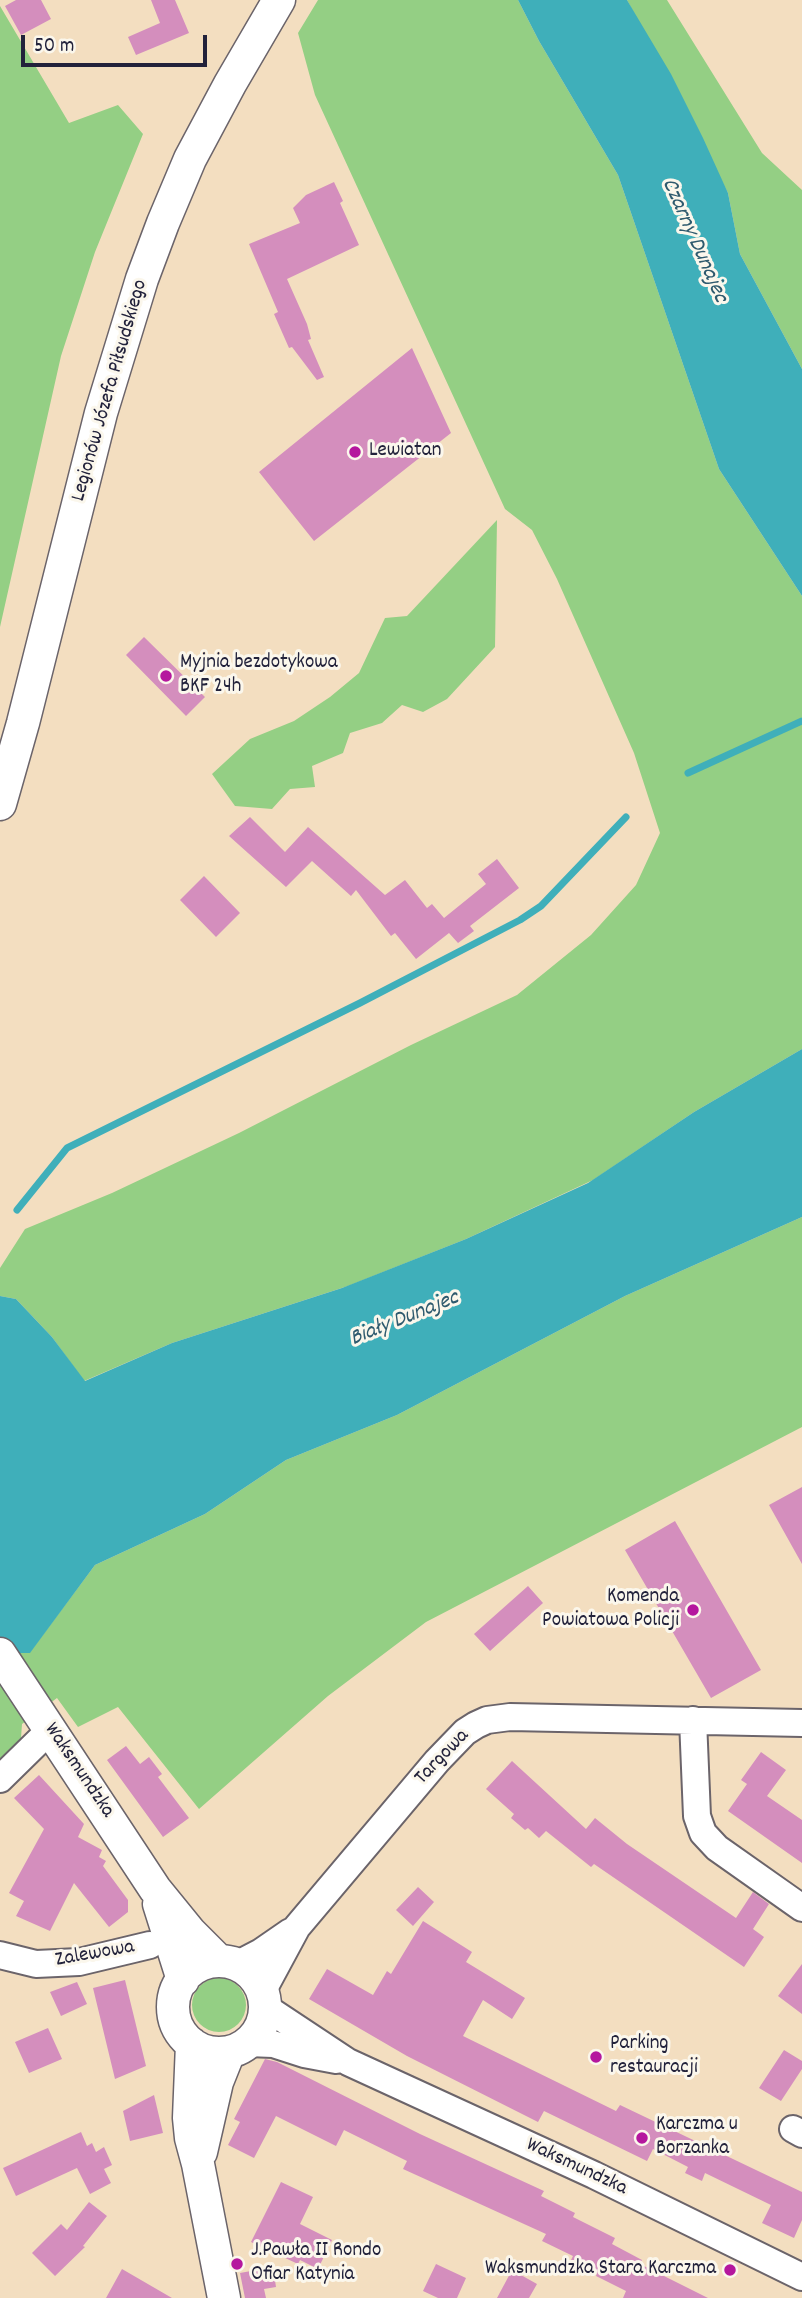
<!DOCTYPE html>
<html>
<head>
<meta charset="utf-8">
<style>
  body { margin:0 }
  #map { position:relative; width:802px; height:2298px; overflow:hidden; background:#f3dec0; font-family:Dekko,sans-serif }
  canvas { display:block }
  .scale { position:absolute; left:21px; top:35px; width:186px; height:32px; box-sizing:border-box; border:4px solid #22223b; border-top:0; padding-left:9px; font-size:21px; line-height:24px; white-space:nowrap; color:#22223b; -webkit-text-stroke:5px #fbf7ec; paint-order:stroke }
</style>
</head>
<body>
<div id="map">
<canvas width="802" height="2298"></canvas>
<div class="scale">50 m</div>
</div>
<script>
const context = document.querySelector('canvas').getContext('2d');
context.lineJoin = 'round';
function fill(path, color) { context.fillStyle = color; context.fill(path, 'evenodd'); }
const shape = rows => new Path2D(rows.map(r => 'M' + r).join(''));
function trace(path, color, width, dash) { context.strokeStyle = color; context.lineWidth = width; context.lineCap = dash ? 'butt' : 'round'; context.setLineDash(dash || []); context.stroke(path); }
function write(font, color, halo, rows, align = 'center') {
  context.font = font + ' Dekko,sans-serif'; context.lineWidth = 6; context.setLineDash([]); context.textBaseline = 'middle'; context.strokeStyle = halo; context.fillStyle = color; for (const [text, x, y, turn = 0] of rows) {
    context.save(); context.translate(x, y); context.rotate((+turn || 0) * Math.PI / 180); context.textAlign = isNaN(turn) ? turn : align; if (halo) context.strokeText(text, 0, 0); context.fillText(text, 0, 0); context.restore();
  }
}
const green = shape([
  [318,0,518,0,539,41,618,175,719,469,802,596,802,1049,694,1112,593,1180,466,1239,348,1286,172,1343,84,1381,52,1337,16,1299,0,1296,0,1268,25,1229,112,1193,239,1133,411,1045,517,995,591,935,636,885,660,833,634,753,557,579,532,530,505,509,315,95,298,33],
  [627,0,667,0,762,153,802,190,802,369,740,254,728,193],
  [0,6,69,123,118,105,143,134,95,252,61,356,0,627],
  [497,520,495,647,447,699,423,712,402,705,382,723,350,733,343,753,312,766,315,787,290,789,272,809,235,806,212,774,250,739,294,721,330,697,359,673,385,618,407,616],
  [802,1217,802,1427,426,1622,328,1696,199,1809,118,1707,78,1727,57,1698,22,1724,21,1738,0,1762,0,1653,30,1652,95,1565,205,1514,286,1460,397,1415,625,1296],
  '192 2005a27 27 0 1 1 54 0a27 27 0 1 1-54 0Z'
]);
const water = shape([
  [518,0,627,0,671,74,703,138,728,193,740,254,802,369,802,596,719,469,618,175,539,41],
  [802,1049,802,1217,625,1296,397,1415,286,1460,205,1514,95,1565,30,1653,0,1653,0,1296,16,1299,52,1337,85,1381,172,1343,342,1288,466,1239,588,1183,694,1112]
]);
const stream = shape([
  [688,773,802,721],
  [17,1210,67,1148,360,1003,520,920,541,906,626,817]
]);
const building = shape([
  [16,0,41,0,51,19,21,35,5,6],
  [151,0,175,0,189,33,136,55,128,37,160,23],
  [334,182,343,201,340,203,359,245,287,279,307,324,311,339,308,340,324,377,317,380,292,347,289,348,274,314,278,312,249,244,300,223,293,208,306,195],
  [412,348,451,433,314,541,259,472],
  [144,637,205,697,186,716,126,655],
  [250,817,285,852,308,827,385,895,405,880,427,908,432,904,444,918,486,884,478,874,497,859,519,888,470,926,474,931,458,943,449,933,416,959,395,933,391,936,356,890,351,896,312,861,286,887,229,836],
  [204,876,240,913,216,937,180,900],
  [802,1487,802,1564,769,1505],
  [675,1521,761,1670,711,1698,625,1550],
  [528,1586,543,1603,490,1651,474,1634],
  [126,1746,140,1764,149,1757,162,1774,158,1777,189,1818,163,1837,107,1760],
  [761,1752,786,1770,767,1796,802,1820,802,1863,728,1811,747,1784,741,1780],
  [512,1761,586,1829,595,1818,627,1844,736,1918,753,1892,769,1904,753,1929,764,1937,744,1967,594,1864,591,1867,546,1831,539,1838,528,1828,525,1830,511,1818,514,1814,486,1789],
  [39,1775,84,1824,78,1837,102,1850,99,1857,106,1861,103,1866,128,1900,128,1912,109,1927,74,1883,50,1931,16,1916,24,1901,9,1893,44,1829,14,1798],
  [418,1887,434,1902,413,1926,396,1910],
  [423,1921,472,1952,466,1962,525,1998,512,2019,483,2000,463,2036,616,2111,620,2105,802,2192,802,2220,794,2238,762,2223,771,2205,705,2173,702,2181,685,2173,688,2167,653,2149,647,2161,544,2111,538,2122,407,2056,309,1999,327,1969,373,1995,387,1971,391,1974],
  [802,1964,802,2014,778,1996],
  [125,1980,146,2066,115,2079,93,1988],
  [77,1982,87,2004,61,2016,50,1992],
  [48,2028,62,2059,29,2073,15,2042],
  [784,2050,802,2061,802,2069,781,2101,759,2088],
  [265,2059,277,2062,420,2134,544,2191,541,2196,575,2213,573,2217,615,2238,612,2244,642,2260,640,2264,708,2298,623,2298,626,2291,596,2276,597,2273,571,2260,573,2256,542,2241,546,2234,403,2169,407,2161,344,2130,336,2146,276,2116,254,2158,228,2145,240,2122,234,2119],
  [154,2095,163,2133,130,2141,123,2111],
  [81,2132,87,2146,92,2143,96,2152,104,2147,112,2165,104,2169,111,2183,90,2194,77,2168,16,2196,3,2168],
  [281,2182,313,2197,300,2224,332,2240,318,2269,300,2260,298,2264,251,2242],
  [89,2202,107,2216,83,2246,85,2247,55,2276,32,2253,61,2224,67,2230],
  [436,2264,466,2278,457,2298,438,2298,423,2291],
  [273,2267,276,2287,264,2289,266,2298,245,2298,240,2273],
  [122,2269,172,2298,106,2298],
  [512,2270,537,2284,529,2298,497,2298]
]);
const minor = shape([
  [693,1720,697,1816,703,1833,717,1848,802,1908],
  [0,1779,50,1730],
  [0,1955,36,1964,79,1962,150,1945],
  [236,1965,261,1952,290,1932],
  [262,1992,297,1927,437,1761,465,1732,476,1725,487,1720,510,1717,802,1723],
  [265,2007,348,2062,594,2175,802,2277],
  [248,2043,273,2044,304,2054,336,2060],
  [793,2129,802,2134]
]);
const tertiary = shape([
  [0,804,23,723,101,413,142,279,163,223,190,159,230,84,279,0],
  [0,1654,155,1889,190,1932,219,1961],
  [159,1904,183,1980],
  '173 2007a46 46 0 1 1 92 0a46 46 0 1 1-92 0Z',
  [192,2044,189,2118,191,2138,198,2164,224,2298],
  [201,2152,217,2082,229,2052]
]);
const markers = [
  [355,452,7,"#b5179e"],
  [166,676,7,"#b5179e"],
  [693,1610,7,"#b5179e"],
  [596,2057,7,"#b5179e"],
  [642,2138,7,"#b5179e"],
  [237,2264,7,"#b5179e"],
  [730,2270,7,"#b5179e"]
];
const streetNames = [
  ["Legionów Józefa Piłsudskiego",111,391,-74],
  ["Targowa",443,1758,-46],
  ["Waksmundzka",78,1771,56],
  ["Zalewowa",95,1955,-10],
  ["Waksmundzka",576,2168,25]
];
const poiNames = [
  ["Lewiatan",369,452],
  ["Myjnia bezdotykowa",180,664],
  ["BKF 24h",180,688],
  ["Komenda",679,1598,"right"],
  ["Powiatowa Policji",679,1622,"right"],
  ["Parking",610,2045],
  ["restauracji",610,2069],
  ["Karczma u",656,2126],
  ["Borzanka",656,2150],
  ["J.Pawła II Rondo",251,2252],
  ["Ofiar Katynia",251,2276],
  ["Waksmundzka Stara Karczma",716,2270,"right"]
];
const waterNames = [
  ["Czarny Dunajec",693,241,66],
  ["Biały Dunajec",405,1320,-22]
];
fill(green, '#94cf84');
fill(water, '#3fafba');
trace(stream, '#3fafba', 7);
fill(building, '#d48ebd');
trace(minor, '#6b646a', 30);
trace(tertiary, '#6b646a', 35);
trace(minor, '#fff', 26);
trace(tertiary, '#fff', 32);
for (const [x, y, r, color] of markers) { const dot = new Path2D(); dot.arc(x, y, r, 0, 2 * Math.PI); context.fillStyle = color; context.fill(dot); trace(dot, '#fbf7ec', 2.5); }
write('21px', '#22223b', '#fbf7ec', streetNames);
write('21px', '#22223b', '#fbf7ec', poiNames, 'left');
write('italic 23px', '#2e5a6e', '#fbf7ec', waterNames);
</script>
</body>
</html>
